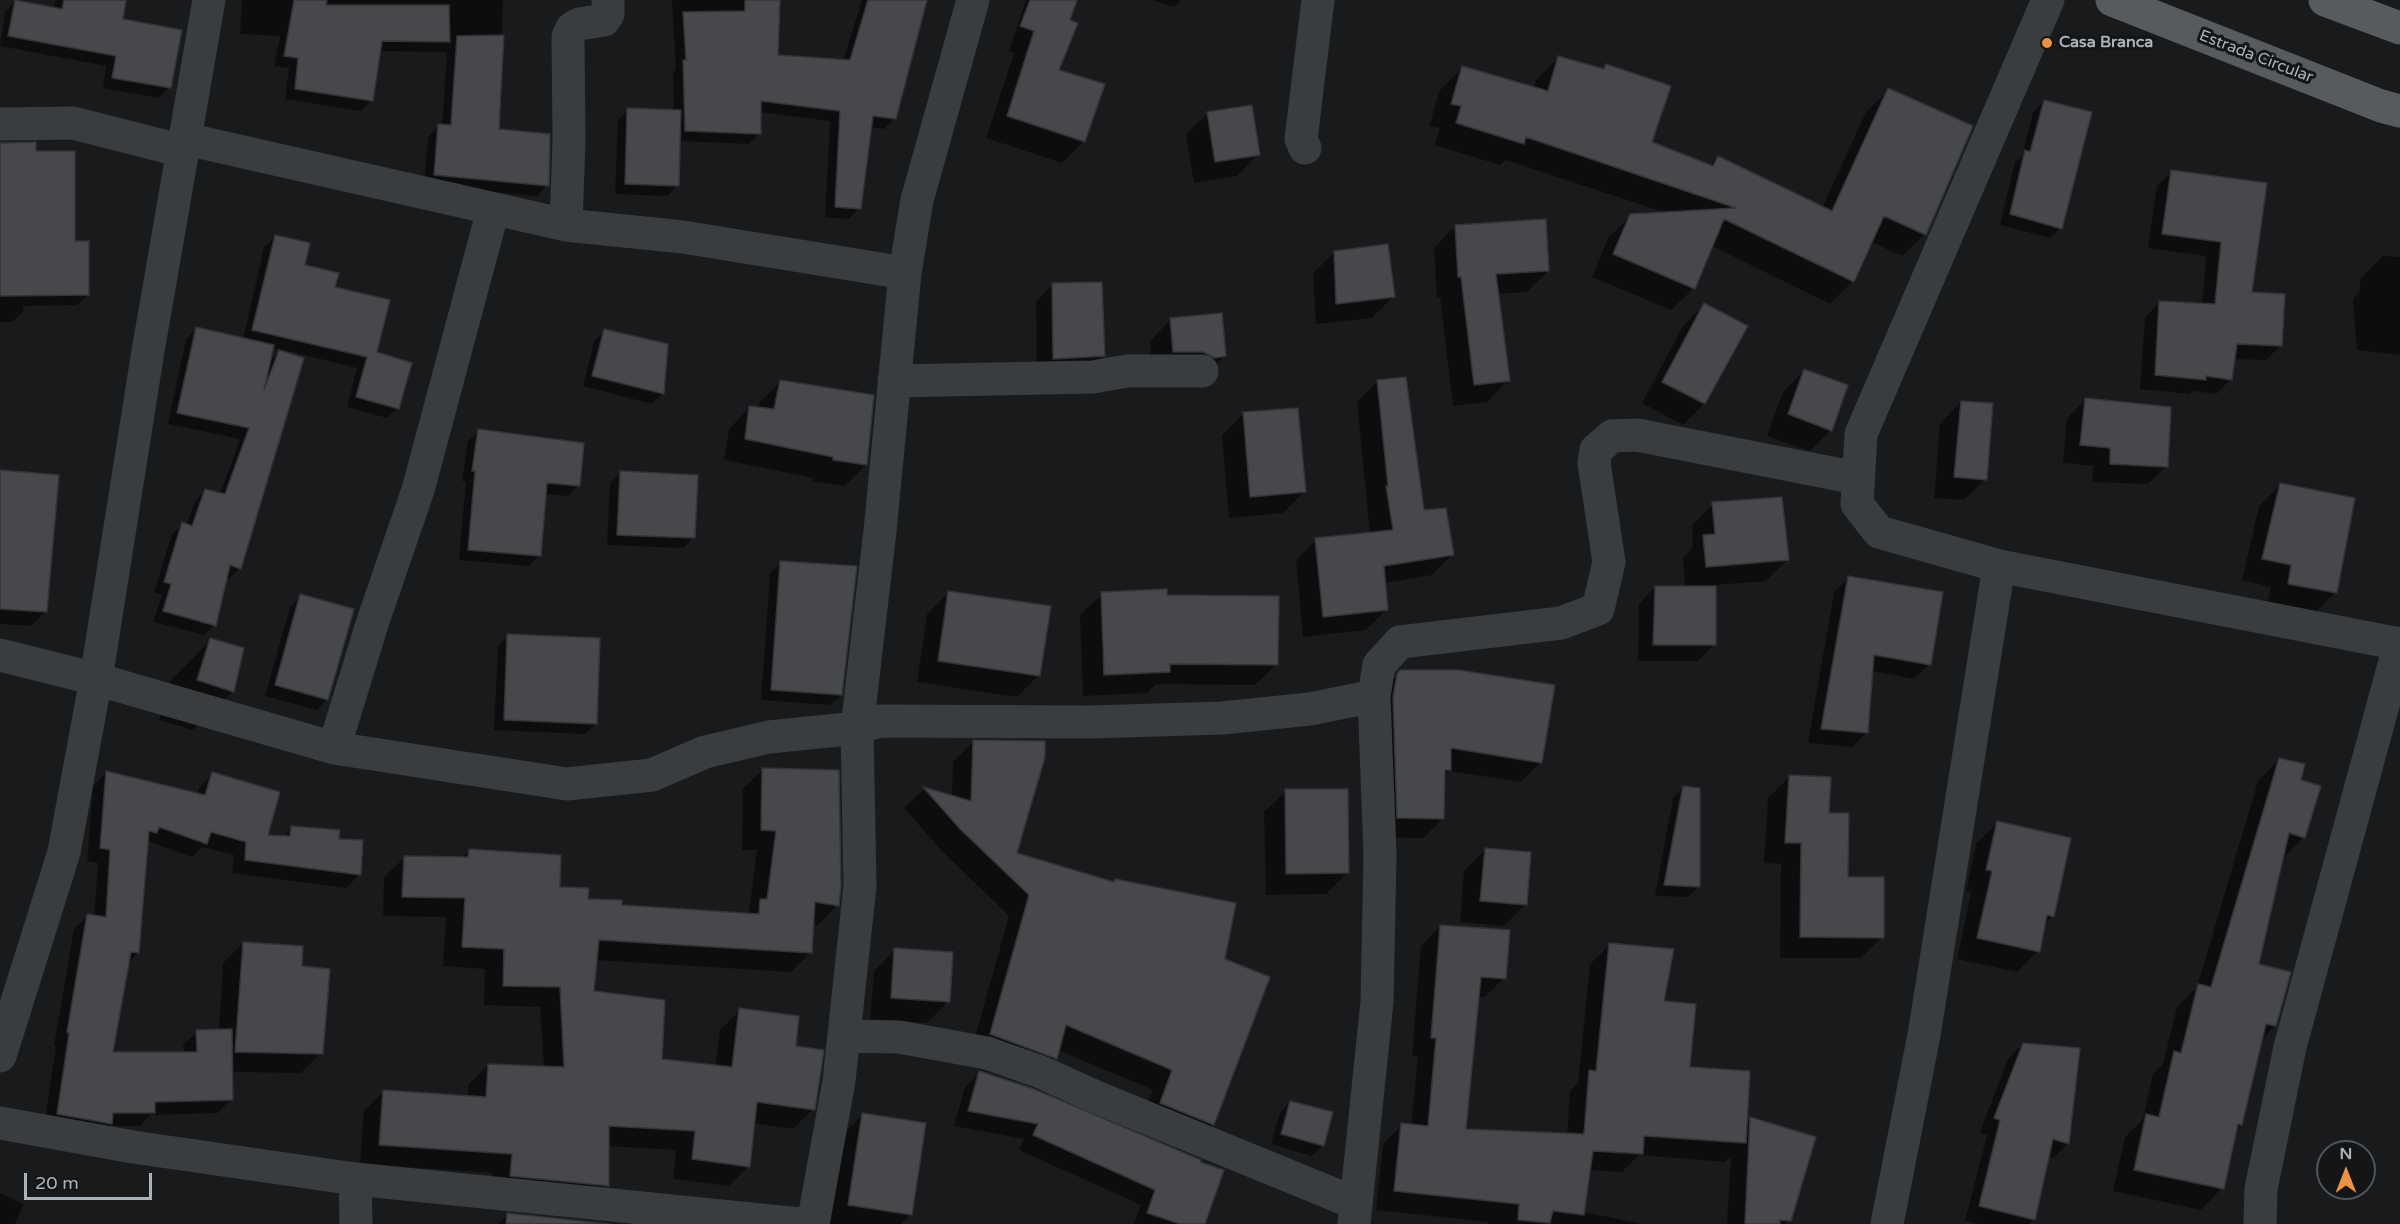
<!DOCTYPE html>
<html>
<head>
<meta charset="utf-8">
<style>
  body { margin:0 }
  #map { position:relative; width:2400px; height:1224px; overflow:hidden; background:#191a1b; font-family:"Varela Round",sans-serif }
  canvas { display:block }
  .north { position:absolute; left:2316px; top:1140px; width:60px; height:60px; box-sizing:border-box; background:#141516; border:2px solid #515458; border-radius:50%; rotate:0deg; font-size:16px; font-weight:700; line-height:24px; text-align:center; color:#acb3ba }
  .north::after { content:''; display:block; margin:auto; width:21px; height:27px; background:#eb9342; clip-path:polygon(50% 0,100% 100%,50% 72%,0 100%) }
  .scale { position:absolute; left:24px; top:1173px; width:128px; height:27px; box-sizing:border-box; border:3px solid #acb3ba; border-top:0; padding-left:8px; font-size:18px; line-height:21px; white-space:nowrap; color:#acb3ba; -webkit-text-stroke:4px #141516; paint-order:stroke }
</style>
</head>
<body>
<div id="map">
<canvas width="2400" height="1224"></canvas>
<div class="north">N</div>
<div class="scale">20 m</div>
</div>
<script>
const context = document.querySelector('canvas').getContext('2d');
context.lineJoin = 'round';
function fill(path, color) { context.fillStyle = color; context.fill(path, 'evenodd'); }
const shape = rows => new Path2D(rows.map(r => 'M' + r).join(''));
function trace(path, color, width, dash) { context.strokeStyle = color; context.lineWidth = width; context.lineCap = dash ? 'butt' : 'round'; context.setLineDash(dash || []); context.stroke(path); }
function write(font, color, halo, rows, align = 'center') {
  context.font = font + ' "Varela Round",sans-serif'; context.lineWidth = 6; context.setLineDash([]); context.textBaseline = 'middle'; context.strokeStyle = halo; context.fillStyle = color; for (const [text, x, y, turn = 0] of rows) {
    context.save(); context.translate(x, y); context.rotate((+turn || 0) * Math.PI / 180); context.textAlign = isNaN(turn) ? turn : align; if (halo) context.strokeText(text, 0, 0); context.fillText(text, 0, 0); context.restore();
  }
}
const shadow = shape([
  [56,0,124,0,121,21,169,87,159,98,103,88,106,66,0,46,5,12,15,1,54,9],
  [242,0,503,0,498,131,547,185,537,196,424,186,428,137,439,126,442,126,447,52,379,51,372,100,361,111,285,99,289,68,274,66,280,36,240,34],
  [672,0,779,0,777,56,843,61,862,0,920,0,895,118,884,129,870,127,859,208,849,219,825,217,830,121,759,112,759,134,749,144,679,141,678,185,667,196,615,194,618,120,628,110,674,111,673,72,676,69],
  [1026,0,1076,0,1068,21,1057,71,1084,141,1062,163,986,138,1014,53,1009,51],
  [1152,0,1181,0,1174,7],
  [1559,57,1602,70,1606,66,1650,142,1710,166,1718,158,1822,208,1866,112,1889,90,1925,234,1902,256,1871,242,1853,281,1830,304,1712,246,1694,288,1671,310,1592,277,1608,238,1630,216,1666,213,1506,160,1500,165,1434,145,1440,128,1429,126,1440,90,1462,68,1534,89,1536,80],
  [2044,101,2061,228,2050,238,2000,225,2015,162,2022,156,2033,112],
  [1208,113,1258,154,1237,176,1194,183,1186,134],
  [0,144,34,152,74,242,88,295,77,305,23,306,23,312,12,322,0,322],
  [2172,172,2266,184,2251,293,2281,345,2266,360,2233,359,2231,379,2216,394,2193,391,2189,394,2140,389,2145,317,2160,302,2202,305,2206,256,2148,248,2157,186],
  [1455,226,1548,271,1527,292,1497,294,1508,380,1487,402,1453,406,1440,297,1437,298,1434,248],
  [275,237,303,266,333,289,375,353,398,408,387,418,347,407,357,368,284,350,240,568,229,579,226,577,215,625,204,635,153,622,162,595,154,592,172,534,183,524,186,525,195,501,206,490,220,494,240,439,168,424,186,339,196,329,243,339,264,247],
  [272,348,281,350,269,362],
  [1335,252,1394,296,1372,318,1316,324,1313,273],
  [2383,256,2400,257,2400,355,2357,350,2353,299,2359,293,2361,278],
  [1053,284,1103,355,1086,372,1037,375,1036,302],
  [1704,305,1704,404,1683,425,1642,403,1683,326],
  [1171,319,1225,356,1203,377,1152,373,1150,341],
  [605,330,666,345,662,394,652,404,583,386,594,341],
  [1804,371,1831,430,1810,451,1767,436,1783,392],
  [780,382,866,465,845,486,812,481,813,478,724,460,729,429,750,407,758,409,759,403],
  [1377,382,1423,511,1452,555,1432,575,1384,583,1387,609,1366,630,1303,637,1296,560,1316,540,1370,534,1357,402],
  [2085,400,2167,466,2148,484,2092,482,2093,466,2063,463,2067,418],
  [1961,402,1986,479,1964,500,1934,498,1940,424],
  [1243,414,1304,492,1283,513,1229,518,1222,435],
  [479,431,579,485,568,496,545,494,539,555,529,566,459,560,466,482,462,481,468,441],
  [0,472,46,611,32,626,0,624],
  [621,473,693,538,683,548,607,545,610,483],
  [2280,485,2335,592,2314,614,2267,605,2271,587,2242,580,2259,506],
  [1713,504,1787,560,1766,581,1715,585,1715,644,1698,661,1638,661,1639,604,1655,587,1685,587,1683,558,1693,547,1692,525],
  [781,563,841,695,830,705,761,700,770,573],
  [1849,578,1929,664,1914,679,1871,671,1867,732,1852,747,1808,743,1834,592],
  [949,592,1039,675,1017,697,917,682,927,614],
  [1102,594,1166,596,1277,664,1255,685,1156,684,1147,693,1083,696,1080,615],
  [301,596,327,699,317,710,265,696,290,607],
  [508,636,596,724,585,734,494,730,498,646],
  [211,640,233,691,193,730,159,720,171,680],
  [1401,671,1541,762,1521,782,1449,771,1444,776,1443,819,1423,838,1378,837,1377,695],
  [973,742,1015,854,1223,960,1213,1124,1193,1144,1140,1123,1153,1090,1058,1050,1055,1058,1035,1078,970,1055,1009,916,940,849,904,808,924,789,952,797,953,762],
  [2279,759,2300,781,2304,837,2282,859,2257,966,2275,1026,2260,1040,2241,1125,2235,1131,2222,1188,2201,1210,2113,1191,2125,1137,2143,1119,2153,1074,2163,1064,2177,1007,2197,987,2258,781],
  [763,769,838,905,818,925,813,924,811,952,791,972,595,960,592,993,660,1061,715,1067,720,1030,740,1010,794,1047,813,1109,793,1129,753,1123,749,1166,729,1186,673,1179,676,1150,607,1146,607,1185,588,1205,491,1195,493,1173,360,1164,364,1111,384,1091,468,1097,468,1085,488,1065,544,1067,540,1007,484,1005,485,969,443,966,446,917,383,916,384,877,404,858,462,858,470,850,587,901,621,907,746,915,749,911,757,850,742,850,743,789],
  [106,773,197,795,199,788,213,774,266,836,283,837,292,828,337,840,360,874,346,888,232,873,234,855,202,847,192,857,147,841,138,953,128,963,111,1053,184,1053,183,1045,197,1032,219,1031,223,963,243,943,321,1053,301,1073,231,1072,231,1099,218,1113,150,1115,140,1126,108,1126,97,1137,44,1127,56,1046,54,1045,74,929,88,916,94,917,98,863,87,861,93,786],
  [1790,776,1827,814,1846,878,1882,937,1861,958,1780,958,1781,864,1764,863,1768,798],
  [1683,788,1699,887,1688,897,1655,896,1673,798],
  [1286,791,1348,872,1326,894,1266,895,1264,812],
  [1998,822,2053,916,2044,925,2038,951,2017,972,1957,959,1971,892,1966,891,1976,844],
  [1485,850,1526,904,1504,926,1460,922,1464,871],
  [1440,926,1504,978,1485,997,1478,997,1464,1131,1567,1135,1570,1091,1578,1083,1590,964,1610,945,1663,1002,1689,1069,1746,1124,1751,1118,1789,1220,1785,1224,1727,1224,1731,1156,1725,1162,1639,1155,1622,1172,1589,1170,1583,1212,1643,1224,1488,1224,1488,1222,1376,1210,1383,1144,1402,1125,1411,1126,1418,1057,1412,1056,1421,946],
  [895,950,949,1001,927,1023,870,1019,874,971],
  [2023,1044,2078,1049,2068,1144,2053,1158,2048,1157,2034,1219,2029,1224,1979,1224,1965,1221,1987,1135,1980,1132,2008,1059],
  [980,1072,1033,1091,1204,1224,1134,1224,1141,1205,1019,1150,1024,1139,954,1126,965,1087],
  [1290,1102,1323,1145,1312,1156,1271,1144,1280,1113],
  [862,1115,911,1214,901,1224,828,1224,841,1136],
  [0,1193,24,1204,15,1224,0,1224],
  [507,1215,599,1224,498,1224]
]);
const building = shape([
  [15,0,62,9,64,0,126,0,123,19,182,30,171,88,112,78,116,56,8,36,15,0],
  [294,0,327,0,326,5,449,5,450,42,382,41,373,101,295,89,298,58,284,56,294,0],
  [745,0,780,0,778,55,850,60,868,0,927,0,896,119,873,116,861,209,835,207,840,111,761,101,761,134,685,131,683,60,686,60,683,12,745,11,745,0],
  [1030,0,1077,0,1070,20,1078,23,1059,70,1105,84,1085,142,1007,116,1034,31,1020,26,1030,0],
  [504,35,499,129,550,134,549,186,434,175,438,124,451,125,457,36,504,35],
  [1558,56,1604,69,1606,64,1671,86,1652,142,1713,166,1718,156,1832,211,1888,88,1973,126,1926,235,1884,216,1854,282,1724,219,1695,289,1613,254,1630,214,1736,208,1526,137,1524,144,1456,123,1461,106,1451,104,1462,66,1548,91,1558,56],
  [2044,100,2092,112,2062,229,2010,214,2025,150,2030,152,2044,100],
  [1252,105,1260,155,1215,162,1207,112,1252,105],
  [627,108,681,110,679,186,625,184,627,108],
  [36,142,36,151,75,151,75,241,89,241,89,295,0,296,0,143,36,142],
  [2171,170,2267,183,2252,292,2285,294,2282,346,2237,344,2232,380,2206,376,2206,380,2155,375,2159,301,2215,304,2221,242,2162,234,2171,170],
  [1546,219,1549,271,1496,274,1510,381,1474,385,1461,277,1458,277,1455,225,1546,219],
  [275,235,310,243,305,265,339,273,335,287,390,300,377,352,412,363,399,409,356,397,367,357,252,330,275,235],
  [1388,244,1395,297,1336,304,1334,251,1388,244],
  [1102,282,1105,356,1053,359,1052,283,1102,282],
  [1704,303,1748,326,1705,404,1662,382,1704,303],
  [1222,313,1226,356,1215,358,1203,352,1173,352,1170,318,1222,313],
  [196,327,274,345,264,390,279,350,304,358,241,569,230,565,216,626,163,611,171,584,164,582,182,522,192,526,205,489,225,494,249,428,177,413,196,327],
  [604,329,668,344,664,394,592,376,604,329],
  [1804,369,1848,385,1832,431,1788,414,1804,369],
  [1406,377,1424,510,1446,508,1454,555,1384,566,1388,610,1323,617,1315,538,1393,530,1386,486,1388,486,1377,380,1406,377],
  [780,380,874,395,867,465,833,460,833,457,745,439,749,406,774,409,780,380],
  [2085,398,2171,407,2168,467,2110,464,2110,448,2080,445,2085,398],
  [1961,401,1993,403,1987,480,1954,477,1961,401],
  [1298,408,1306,492,1250,497,1243,412,1298,408],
  [478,429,584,443,580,486,547,483,541,556,468,550,475,471,472,471,478,429],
  [0,470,59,475,47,612,0,609,0,470],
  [620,471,698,475,695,538,617,535,620,471],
  [2280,483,2355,498,2337,593,2288,584,2291,565,2262,559,2280,483],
  [1782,497,1789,560,1706,567,1703,535,1715,534,1712,502,1782,497],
  [780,561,857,566,842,695,771,690,780,561],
  [1848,576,1943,592,1931,665,1874,655,1868,733,1821,729,1848,576],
  [1655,586,1716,586,1716,645,1653,645,1655,586],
  [1167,589,1167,595,1279,596,1278,665,1170,664,1170,672,1104,675,1101,592,1167,589],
  [948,591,1051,606,1040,676,938,661,948,591],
  [300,594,354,609,328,700,275,685,300,594],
  [507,634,600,638,597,724,504,720,507,634],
  [210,638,244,648,234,692,197,680,210,638],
  [1400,670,1459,670,1555,685,1542,763,1451,748,1451,770,1445,770,1444,819,1397,818,1393,697,1397,674,1400,670],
  [973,740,1045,741,1045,757,1017,853,1114,882,1115,879,1236,903,1225,959,1270,977,1214,1125,1160,1103,1172,1070,1066,1025,1057,1059,990,1034,1029,895,960,829,923,787,971,801,973,740],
  [2279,758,2305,764,2301,780,2321,786,2305,838,2289,833,2259,964,2291,972,2276,1026,2266,1024,2242,1125,2238,1124,2224,1189,2134,1170,2146,1114,2159,1117,2174,1051,2181,1053,2198,984,2211,987,2279,758],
  [762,768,839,770,841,885,839,906,815,902,812,953,599,940,594,991,665,1000,662,1059,732,1067,739,1008,799,1016,796,1046,824,1050,815,1110,757,1102,750,1167,692,1159,695,1131,609,1126,609,1186,510,1176,512,1154,379,1145,383,1090,486,1097,488,1064,564,1067,560,987,503,986,504,949,462,947,465,898,402,897,404,856,468,857,469,849,561,855,560,887,589,888,588,899,622,900,622,905,759,914,760,899,767,899,776,831,761,830,762,768],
  [106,771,205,795,212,772,280,792,268,835,290,836,291,826,340,830,339,839,363,840,361,875,245,860,246,842,211,832,207,844,159,827,157,833,149,831,139,953,131,952,113,1052,197,1052,196,1030,232,1029,233,1100,155,1102,155,1113,113,1113,112,1124,57,1114,69,1033,67,1032,87,914,106,917,110,850,100,848,106,771],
  [1789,775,1831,777,1829,813,1849,813,1848,877,1884,877,1884,938,1800,937,1801,843,1785,843,1789,775],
  [1683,786,1700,788,1700,887,1664,885,1683,786],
  [1285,789,1348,789,1349,873,1286,874,1285,789],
  [1997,821,2071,838,2054,917,2047,915,2040,952,1977,938,1992,871,1986,870,1997,821],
  [1485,848,1531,852,1527,905,1480,901,1485,848],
  [1440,925,1510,930,1506,979,1481,977,1466,1129,1584,1134,1589,1070,1596,1071,1609,943,1674,949,1664,1001,1696,1004,1690,1067,1750,1071,1746,1143,1644,1136,1643,1154,1593,1151,1584,1215,1553,1211,1550,1223,1518,1220,1519,1204,1394,1191,1401,1123,1428,1126,1436,1038,1431,1038,1440,925],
  [243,942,303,946,302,966,330,969,323,1054,235,1052,243,942],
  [894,948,953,952,950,1002,891,998,894,948],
  [2023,1043,2080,1048,2069,1144,2053,1139,2035,1220,1979,1206,2000,1120,1994,1118,2023,1043],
  [979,1071,1034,1089,1201,1160,1200,1162,1224,1170,1205,1224,1180,1224,1147,1213,1155,1190,1033,1135,1038,1124,968,1111,979,1071],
  [1290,1101,1333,1112,1324,1146,1281,1134,1290,1101],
  [862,1113,926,1123,912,1215,848,1205,862,1113],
  [1750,1117,1816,1137,1791,1221,1780,1220,1780,1224,1745,1224,1750,1117],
  [507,1213,609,1224,506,1224,507,1213]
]);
const minor = shape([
  [2048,0,1861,434,1857,504,1879,532,1999,566,2400,644],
  [0,124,73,123,183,151],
  [186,139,566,225,683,237,905,273],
  [1305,148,1301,139,1318,0],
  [566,225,569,140,568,37,572,28,579,24,604,20,608,14,608,0],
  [894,381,1093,377,1127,371,1202,371],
  [0,655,96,679,334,748,567,784,652,775,705,752,769,737,857,728,880,721,1091,722,1222,718,1310,709,1374,696,1379,665,1400,642,1561,623,1598,609,1609,562,1594,463,1596,450,1612,436,1637,435,1857,478],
  [334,748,373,621,418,490,493,210],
  [844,1036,899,1037,987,1053,1041,1072,1096,1097,1355,1203],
  [0,1056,64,852,96,679,148,351,209,0],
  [0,1123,133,1147,355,1179,800,1224],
  [355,1179,356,1224],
  [813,1224,839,1081,860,886,857,728,880,531,905,273,917,200,973,0],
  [1354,1224,1377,1002,1380,855,1374,696],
  [1887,1224,1924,1035,1999,566],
  [2260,1224,2261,1189,2290,1047,2400,643]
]);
const major = shape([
  [2112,0,2381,106,2400,111],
  [2325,0,2400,28]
]);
const markers = [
  [2047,43,6,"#eb9342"]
];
const poiNames = [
  ["Casa Branca",2059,43]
];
const streetNames = [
  ["Estrada Circular",2256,57,21]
];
fill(shadow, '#0007');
fill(building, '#46484b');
trace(building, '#333437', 1.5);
trace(minor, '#3a3d40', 33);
trace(major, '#575a5f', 33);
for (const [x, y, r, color] of markers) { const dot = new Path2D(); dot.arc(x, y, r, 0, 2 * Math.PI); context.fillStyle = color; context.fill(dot); trace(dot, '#141516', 2); }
write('bold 16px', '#acb3ba', '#141516', poiNames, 'left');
write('16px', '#acb3ba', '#141516', streetNames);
</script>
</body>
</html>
